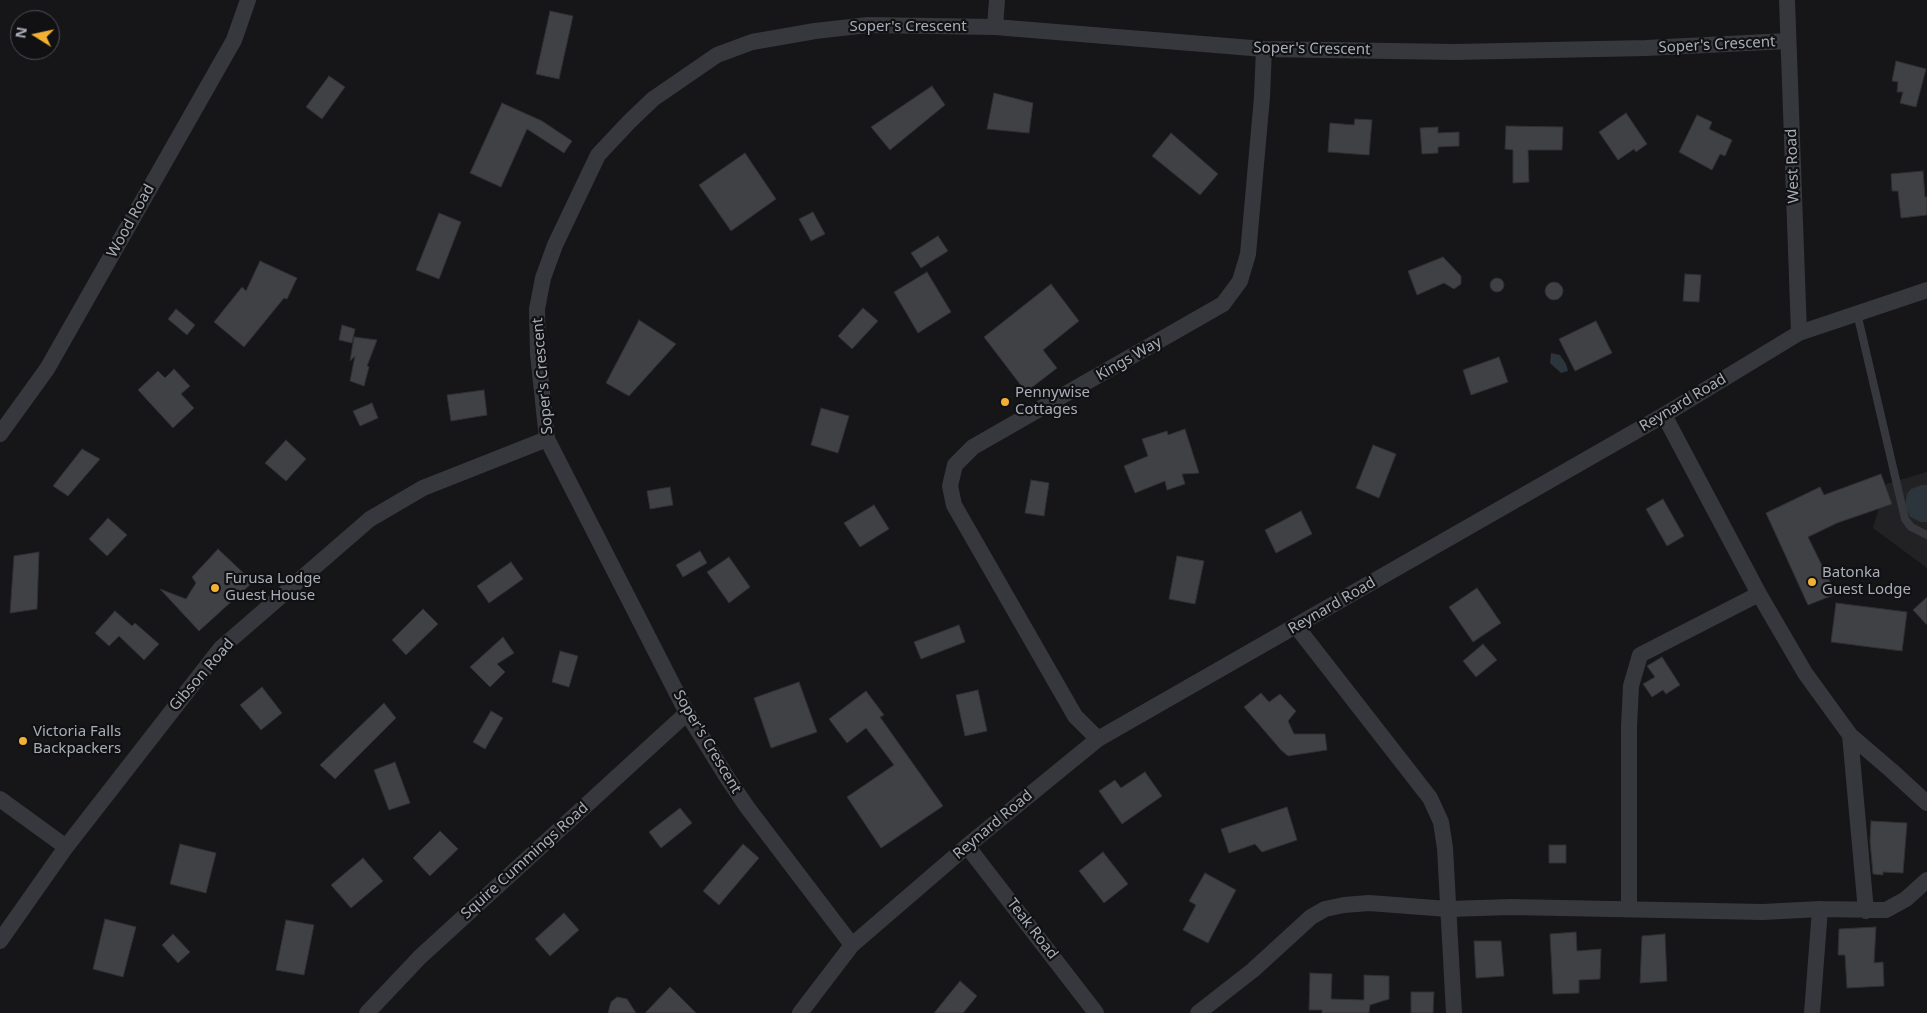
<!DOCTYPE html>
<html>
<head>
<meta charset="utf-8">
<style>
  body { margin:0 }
  #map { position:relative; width:1927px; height:1013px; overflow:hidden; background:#161618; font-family:"Noto Sans",sans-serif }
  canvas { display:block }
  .north { position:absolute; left:10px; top:10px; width:50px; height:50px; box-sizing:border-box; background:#111113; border:1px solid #4d4f55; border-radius:50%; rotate:280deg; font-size:14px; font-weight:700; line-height:20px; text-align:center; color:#a8adb8 }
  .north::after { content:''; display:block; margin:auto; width:18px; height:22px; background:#f2b134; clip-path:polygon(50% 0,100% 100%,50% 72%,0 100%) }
</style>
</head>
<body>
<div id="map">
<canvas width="1927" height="1013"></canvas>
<div class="north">N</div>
</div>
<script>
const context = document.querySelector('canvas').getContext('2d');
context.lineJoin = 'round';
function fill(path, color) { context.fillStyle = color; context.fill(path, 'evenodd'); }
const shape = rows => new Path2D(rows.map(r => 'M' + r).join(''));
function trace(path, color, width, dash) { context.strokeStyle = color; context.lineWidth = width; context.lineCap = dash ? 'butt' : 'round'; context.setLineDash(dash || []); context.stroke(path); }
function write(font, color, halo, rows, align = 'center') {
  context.font = font + ' "Noto Sans",sans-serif'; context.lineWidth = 4.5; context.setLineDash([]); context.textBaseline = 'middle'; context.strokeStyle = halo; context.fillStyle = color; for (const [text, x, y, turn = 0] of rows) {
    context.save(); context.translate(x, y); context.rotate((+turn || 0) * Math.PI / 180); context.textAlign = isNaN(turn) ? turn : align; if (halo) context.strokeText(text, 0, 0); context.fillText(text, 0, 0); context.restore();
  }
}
const built = shape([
  [1927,472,1927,568,1873,528,1886,484]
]);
const water = shape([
  [1551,353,1560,355,1566,364,1568,371,1561,373,1550,363],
  [1922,485,1927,485,1927,522,1921,522,1910,517,1905,506,1907,494,1911,489]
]);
const building = shape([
  [550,11,573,16,559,79,536,74,550,11],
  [1896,61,1926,69,1916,107,1900,103,1903,92,1897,92,1898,82,1892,81,1896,61],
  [329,76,345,87,322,119,306,107,329,76],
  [932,86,945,105,890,150,871,127,932,86],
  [994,93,1033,103,1029,133,987,129,994,93],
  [502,103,542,121,572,141,564,153,527,129,501,187,470,173,502,103],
  [1626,113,1647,144,1636,152,1634,149,1618,160,1599,132,1626,113],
  [1697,115,1712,122,1709,129,1732,140,1725,156,1720,154,1712,170,1679,152,1697,115],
  [1355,119,1372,120,1369,155,1328,152,1330,123,1354,125,1355,119],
  [1506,126,1563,127,1562,150,1528,150,1529,182,1513,183,1513,150,1505,149,1506,126],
  [1438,127,1438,133,1459,132,1459,146,1438,147,1438,153,1422,154,1420,128,1438,127],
  [1171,133,1218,174,1200,195,1152,156,1171,133],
  [745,153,776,199,731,231,699,185,745,153],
  [1923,171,1925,197,1927,197,1927,215,1901,218,1898,191,1892,191,1891,174,1923,171],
  [813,212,825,234,811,241,799,219,813,212],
  [439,213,461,222,439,279,416,270,439,213],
  [938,236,948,251,921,268,911,253,938,236],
  [1443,257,1461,276,1461,284,1454,289,1444,283,1417,295,1408,271,1443,257],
  [260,261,297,278,287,299,284,298,244,347,214,322,242,287,246,291,260,261],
  [927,272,951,312,918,333,894,292,927,272],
  [1685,274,1701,275,1699,302,1683,301,1685,274],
  '1490 285a7 7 0 1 1 14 0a7 7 0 1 1-14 0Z',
  '1545 291a9 9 0 1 1 18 0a9 9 0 1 1-18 0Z',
  [1051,284,1079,321,1043,350,1057,368,1026,392,984,337,1051,284],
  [863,308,878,321,852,349,838,336,863,308],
  [176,309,195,325,187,335,168,319,176,309],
  [639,320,676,344,629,396,606,383,639,320],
  [1596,321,1612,353,1575,371,1559,339,1596,321],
  [342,325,355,329,352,343,339,340,342,325],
  [354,337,377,340,367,366,369,367,364,386,350,381,355,356,350,361,354,337],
  [1499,357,1508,382,1471,395,1463,370,1499,357],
  [174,369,190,386,181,394,194,408,173,428,138,390,158,371,165,378,174,369],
  [484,390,487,415,451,421,447,395,484,390],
  [372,403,378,418,360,426,353,411,372,403],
  [821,408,849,416,838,453,811,445,821,408],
  [1185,429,1199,473,1182,474,1185,484,1167,490,1165,481,1135,493,1124,466,1148,456,1142,439,1167,431,1168,435,1185,429],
  [286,440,306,459,286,481,265,463,286,440],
  [1373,445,1396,454,1379,498,1356,488,1373,445],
  [82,449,100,459,68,496,53,486,82,449],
  [1881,474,1892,504,1837,523,1808,537,1836,594,1808,605,1766,513,1820,487,1824,495,1881,474],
  [1031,480,1049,483,1044,516,1025,513,1031,480],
  [670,487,673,505,650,509,647,491,670,487],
  [1663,499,1684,536,1667,546,1646,509,1663,499],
  [874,505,889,529,860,547,844,523,874,505],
  [1301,511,1312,534,1276,553,1265,530,1301,511],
  [108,518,127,535,107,556,89,539,108,518],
  [218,549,253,582,199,631,160,589,186,599,196,583,192,577,218,549],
  [700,551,707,563,683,577,676,565,700,551],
  [39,552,37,609,10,613,14,556,39,552],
  [1177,556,1204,561,1195,604,1169,599,1177,556],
  [729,557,750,587,729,603,707,572,729,557],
  [511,562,523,579,489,603,477,586,511,562],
  [1477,588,1501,623,1473,642,1449,607,1477,588],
  [1927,597,1927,625,1913,610,1927,597],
  [1836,603,1907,612,1902,651,1831,642,1836,603],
  [423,609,438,624,406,655,392,640,423,609],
  [115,611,132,626,135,623,159,644,144,660,119,636,109,646,95,633,115,611],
  [959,625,965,642,921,659,914,642,959,625],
  [503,637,514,653,497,664,505,672,490,687,470,667,503,637],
  [1483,644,1497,660,1476,677,1463,661,1483,644],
  [560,651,578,656,569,687,552,682,560,651],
  [1662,657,1680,685,1666,694,1663,690,1652,697,1643,684,1655,677,1647,666,1662,657],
  [799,682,817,732,771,748,754,698,799,682],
  [262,687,282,713,261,730,240,705,262,687],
  [978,690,987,731,965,736,956,695,978,690],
  [866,691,884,715,880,717,943,806,881,848,847,797,894,765,866,728,847,743,829,719,866,691],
  [1261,693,1269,702,1280,694,1296,711,1288,721,1294,734,1325,734,1327,750,1288,756,1281,750,1244,707,1261,693],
  [384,703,396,718,335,779,320,765,384,703],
  [491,711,503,718,485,749,473,742,491,711],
  [395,762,410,803,389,810,374,770,395,762],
  [1145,772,1162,796,1122,824,1099,791,1115,780,1121,788,1145,772],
  [1287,807,1297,840,1262,852,1255,844,1229,853,1221,829,1287,807],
  [680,808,692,823,661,848,649,832,680,808],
  [1871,821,1907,823,1903,873,1883,872,1883,875,1873,874,1870,841,1871,821],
  [440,831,458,849,430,876,413,858,440,831],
  [180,844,216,853,206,893,170,884,180,844],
  [743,844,759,858,719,905,703,891,743,844],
  [1549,845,1566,845,1566,863,1549,863,1549,845],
  [1103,852,1128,884,1104,903,1079,871,1103,852],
  [363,858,383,881,351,908,331,885,363,858],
  [1205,873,1236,890,1208,943,1183,930,1196,905,1189,901,1205,873],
  [564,913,579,930,550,956,535,939,564,913],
  [105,919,136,927,123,977,93,969,105,919],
  [286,920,314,925,304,975,276,970,286,920],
  [1876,927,1874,963,1883,962,1884,986,1847,988,1845,955,1838,955,1839,929,1876,927],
  [1576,932,1577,951,1601,949,1600,979,1579,980,1579,993,1553,994,1550,934,1576,932],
  [173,934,190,952,178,963,162,945,173,934],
  [1665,934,1667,981,1640,983,1642,936,1665,934],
  [1474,941,1501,941,1504,976,1476,978,1474,941],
  [1310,973,1332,974,1331,999,1364,1000,1364,975,1389,976,1389,999,1370,1005,1369,1013,1322,1013,1322,1010,1309,1010,1310,973],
  [960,981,977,996,963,1013,934,1013,960,981],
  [670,987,696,1013,645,1013,670,987],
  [1411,992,1434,992,1433,1013,1411,1013,1411,992],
  [617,997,627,999,636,1013,608,1013,611,1002,617,997]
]);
const service = shape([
  [1857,313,1905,519,1911,527,1927,535]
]);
const minor = shape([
  [1787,0,1799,333],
  [995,27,997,0],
  [1664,415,1759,594,1805,673,1850,735,1892,771,1927,803],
  [0,434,47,369,234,40,248,0],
  [1296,626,1430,798,1441,822,1445,848,1454,1013],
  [1850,735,1866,911],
  [1098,739,1075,716,954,505,950,486,955,465,973,447,1223,304,1240,281,1248,254,1262,97,1264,49],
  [0,799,66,847],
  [967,846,1096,1013],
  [1629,909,1629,726,1631,686,1640,655,1759,594],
  [0,941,66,847,221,648,370,519,423,488,547,439],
  [852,945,747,807,728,779,687,713,547,439,538,354,537,309,543,278,555,245,598,155,629,122,653,99,717,55,752,42,815,31,868,25,995,27,1264,49,1455,52,1646,48,1788,41],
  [367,1013,420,957,687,713],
  [800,1013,852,945,967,846,1098,739,1664,415,1799,333,1927,290],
  [1198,1013,1253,970,1311,917,1325,909,1344,905,1369,903,1448,909,1511,907,1763,912,1820,909,1886,910,1906,899,1927,880],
  [1812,1013,1820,909]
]);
const markers = [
  [1005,402,5,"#f2b134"],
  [1812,582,5,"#f2b134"],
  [215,588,5,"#f2b134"],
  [23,741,5,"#f2b134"]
];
const streetNames = [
  ["Soper's Crescent",908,27],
  ["Soper's Crescent",1717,45,-3],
  ["Soper's Crescent",1312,49,1],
  ["West Road",1793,166,-92],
  ["Wood Road",131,221,-61],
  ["Kings Way",1129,359,-30],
  ["Soper's Crescent",543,376,-95],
  ["Reynard Road",1683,403,-31],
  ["Reynard Road",1332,606,-30],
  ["Gibson Road",202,675,-49],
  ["Soper's Crescent",707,742,59],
  ["Reynard Road",993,825,-40],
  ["Squire Cummings Road",525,861,-42],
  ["Teak Road",1032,929,52]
];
const poiNames = [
  ["Pennywise",1015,393],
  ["Cottages",1015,410],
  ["Batonka",1822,573],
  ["Guest Lodge",1822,590],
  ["Furusa Lodge",225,579],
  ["Guest House",225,596],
  ["Victoria Falls",33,732],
  ["Backpackers",33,749]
];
fill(built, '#222225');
fill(water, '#2c353c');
fill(building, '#404145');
trace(building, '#303034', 1);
trace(service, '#37383d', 8);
trace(minor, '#37383d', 16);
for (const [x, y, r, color] of markers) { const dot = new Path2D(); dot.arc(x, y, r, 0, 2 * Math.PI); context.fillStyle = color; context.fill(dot); trace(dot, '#111113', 2); }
write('15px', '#a8adb8', '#111113', streetNames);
write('15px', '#a8adb8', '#111113', poiNames, 'left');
</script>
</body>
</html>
